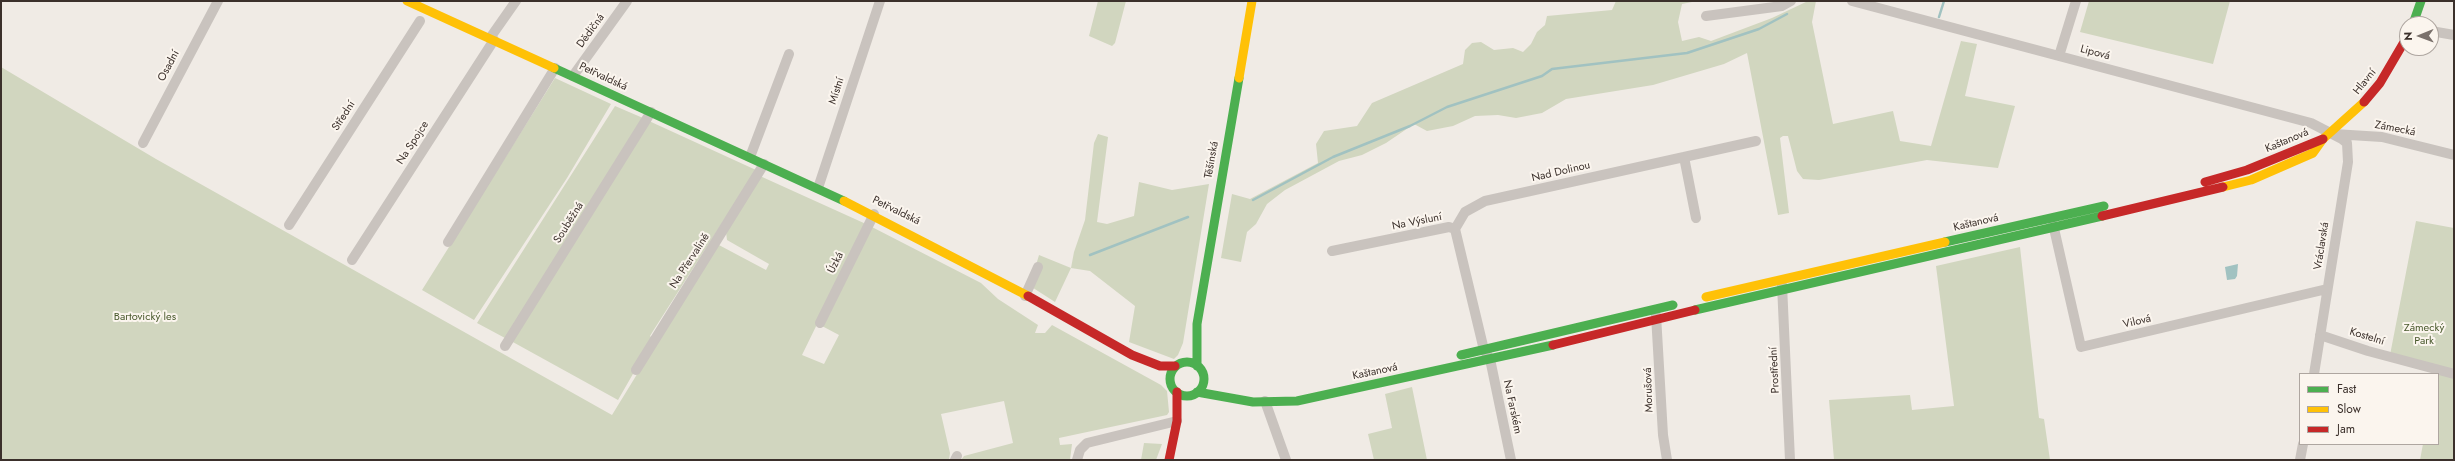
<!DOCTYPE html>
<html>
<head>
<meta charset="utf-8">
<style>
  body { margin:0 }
  #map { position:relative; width:2455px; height:461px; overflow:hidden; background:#f0ebe5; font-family:Jost,sans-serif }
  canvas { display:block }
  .frame { position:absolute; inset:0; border:2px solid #3b302b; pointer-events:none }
  .legend { position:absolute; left:2299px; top:373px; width:140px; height:72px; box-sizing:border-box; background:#fbf5ee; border:1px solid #aea6a0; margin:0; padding:5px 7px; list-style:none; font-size:12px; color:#3b302b }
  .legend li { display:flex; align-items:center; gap:8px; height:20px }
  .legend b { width:20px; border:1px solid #aea6a0 }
  .north { position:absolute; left:2399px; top:16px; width:40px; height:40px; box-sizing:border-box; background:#fbf5ee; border:1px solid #aea6a0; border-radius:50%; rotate:269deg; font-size:11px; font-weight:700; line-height:16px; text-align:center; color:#3b302b }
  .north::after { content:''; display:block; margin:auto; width:14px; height:18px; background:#7a716c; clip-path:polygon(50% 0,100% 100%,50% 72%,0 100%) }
</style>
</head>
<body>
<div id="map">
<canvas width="2455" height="461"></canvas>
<div class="frame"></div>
<ul class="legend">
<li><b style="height:5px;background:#4caf50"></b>Fast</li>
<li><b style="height:5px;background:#ffc107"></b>Slow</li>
<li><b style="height:5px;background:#c62828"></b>Jam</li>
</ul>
<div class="north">N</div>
</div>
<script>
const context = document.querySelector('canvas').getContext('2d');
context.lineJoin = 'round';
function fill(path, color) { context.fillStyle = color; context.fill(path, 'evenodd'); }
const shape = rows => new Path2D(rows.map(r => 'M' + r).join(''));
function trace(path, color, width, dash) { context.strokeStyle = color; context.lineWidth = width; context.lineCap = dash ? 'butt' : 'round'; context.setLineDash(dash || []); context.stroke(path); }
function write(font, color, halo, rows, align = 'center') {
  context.font = font + ' Jost,sans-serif'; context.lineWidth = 4; context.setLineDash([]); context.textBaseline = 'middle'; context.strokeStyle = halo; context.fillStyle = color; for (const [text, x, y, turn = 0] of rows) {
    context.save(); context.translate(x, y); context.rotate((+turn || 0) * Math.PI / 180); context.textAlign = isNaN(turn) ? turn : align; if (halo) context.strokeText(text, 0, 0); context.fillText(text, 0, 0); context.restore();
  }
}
const green = shape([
  [1098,1,1126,1,1115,43,1112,46,1089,36],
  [1616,1,1697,1,1682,4,1678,22,1682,41,1699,37,1711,41,1772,18,1808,1,1816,1,1812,22,1833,124,1893,111,1900,141,1931,146,1961,41,1977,44,1965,96,2015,106,1998,168,1927,160,1819,180,1803,179,1797,171,1788,136,1783,136,1780,138,1789,213,1778,215,1747,53,1724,64,1653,85,1566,99,1542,113,1516,118,1498,115,1475,116,1453,126,1427,131,1414,124,1386,143,1362,155,1339,161,1285,190,1267,204,1256,224,1247,232,1241,262,1221,258,1232,194,1250,199,1318,163,1316,144,1324,131,1357,126,1372,103,1463,64,1465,50,1472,43,1481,42,1494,50,1513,48,1523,52,1531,44,1537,32,1545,25,1547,16,1612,10],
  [2089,1,2230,1,2213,64,2080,32],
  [1,67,156,159,612,415,717,244,766,270,769,264,727,240,726,232,760,176,866,224,802,355,824,364,839,335,822,326,870,226,981,283,998,299,1038,325,1035,333,1045,333,1052,325,1161,385,1167,391,1169,412,1167,415,1059,438,1060,445,1072,444,1070,460,961,460,964,456,1013,443,1004,401,941,414,950,453,949,460,1,460],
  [555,78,611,104,567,178,474,320,422,290],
  [615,106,643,118,505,338,477,323],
  [649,121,756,170,653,331,650,336,653,339,618,400,511,341],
  [1098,134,1108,137,1097,222,1107,224,1134,216,1139,182,1172,190,1209,184,1183,343,1178,355,1174,359,1129,342,1135,306,1090,271,1071,268,1055,302,1027,284,1034,272,1039,255,1071,268,1074,252,1085,220,1094,143],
  [2416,221,2454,228,2454,460,2420,460,2423,444,2438,444,2438,374,2390,355],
  [2020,247,2039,418,2044,419,2050,460,1834,460,1829,400,1910,395,1912,410,1954,406,1936,266],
  [1412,387,1427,460,1374,460,1368,434,1392,428,1385,394],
  [1144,443,1162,444,1156,460,1141,460]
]);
const water = shape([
  [2238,264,2237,276,2235,279,2227,280,2225,267]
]);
const stream = shape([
  [1939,17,1944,1],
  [1253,200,1333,157,1410,126,1447,107,1542,76,1552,69,1687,53,1759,29,1787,14],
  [1090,255,1188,217]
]);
const street = shape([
  [1852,1,2311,123,2342,139,2347,143,2348,162,2314,374],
  [1706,16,1782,6,1791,1],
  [2431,31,2454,35],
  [490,38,516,1],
  [2059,56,2076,1],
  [573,76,627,1],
  [2334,134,2382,137,2454,155],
  [143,143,218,1],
  [750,157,789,54],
  [818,188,880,1],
  [1696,218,1684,157,1756,141],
  [2053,224,2081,347,2327,289],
  [289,225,420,21],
  [1455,229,1465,212,1485,201,1684,157],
  [448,242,555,68],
  [1332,251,1449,227,1455,229,1484,350,1490,359,1511,460],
  [352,260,494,40],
  [1782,285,1790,460],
  [1025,296,1038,267],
  [1656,315,1663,435,1667,460],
  [820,323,874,214],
  [2320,335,2368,351,2454,374],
  [505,346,651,112],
  [636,370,764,164],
  [1265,401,1286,460],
  [955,460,957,456],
  [1077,460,1080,450,1087,443,1177,421],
  [2300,460,2303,444]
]);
const fast = shape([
  [2413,24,2421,1],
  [554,68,844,201],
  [1945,242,2104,206],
  [1695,310,2102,216],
  [1461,355,1673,305],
  '1170 379a17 17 0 1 1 34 0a17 17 0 1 1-34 0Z',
  [1197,366,1197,324,1239,78],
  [1197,392,1253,402,1297,401,1553,345]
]);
const slow = shape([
  [407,1,554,68],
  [1239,78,1252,1],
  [2223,187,2251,180,2313,153,2323,139,2364,102],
  [844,201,1028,296],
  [1706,297,1945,242]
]);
const jam = shape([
  [2364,102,2380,83,2407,37],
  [2205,182,2247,170,2323,139],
  [2102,216,2223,187],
  [1028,296,1132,355,1160,366,1175,366],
  [1553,345,1695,310],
  [1169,460,1177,421,1177,392]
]);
const streetNames = [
  ["Dědičná",591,31,-54],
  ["Lipová",2095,53,15],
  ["Osadní",169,66,-62],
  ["Petřvaldská",603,77,25],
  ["Hlavní",2365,82,-51],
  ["Místní",837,91,-72],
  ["Střední",344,116,-57],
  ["Zámecká",2395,129,11],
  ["Kaštanová",2287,141,-23],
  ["Na Spojce",413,143,-57],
  ["Těšínská",1212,160,-80],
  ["Nad Dolinou",1561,172,-13],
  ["Petřvaldská",896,211,26],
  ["Na Výsluní",1417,222,-11],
  ["Souběžná",569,223,-58],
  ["Kaštanová",1976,223,-13],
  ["Vráclavská",2322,246,-81],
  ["Na Přervalině",690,261,-57],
  ["Úzká",836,263,-64],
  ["Vilová",2137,322,-13],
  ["Kostelní",2367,337,17],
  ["Prostřední",1775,370,-93],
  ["Kaštanová",1375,372,-12],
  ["Morušová",1649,390,-92],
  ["Na Farském",1512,407,78]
];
const parkNames = [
  ["Bartovický les",145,317],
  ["Zámecký",2424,328],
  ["Park",2424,341]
];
fill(green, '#d1d6bf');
fill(water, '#a1c2c1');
trace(stream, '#a1c2c1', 2.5);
trace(street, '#c9c3be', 10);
trace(fast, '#4caf50', 9);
trace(slow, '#ffc107', 9);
trace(jam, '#c62828', 9);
write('11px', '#3b302b', '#fbf5ee', streetNames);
write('11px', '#4a5a2e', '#fbf5ee', parkNames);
</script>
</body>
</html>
